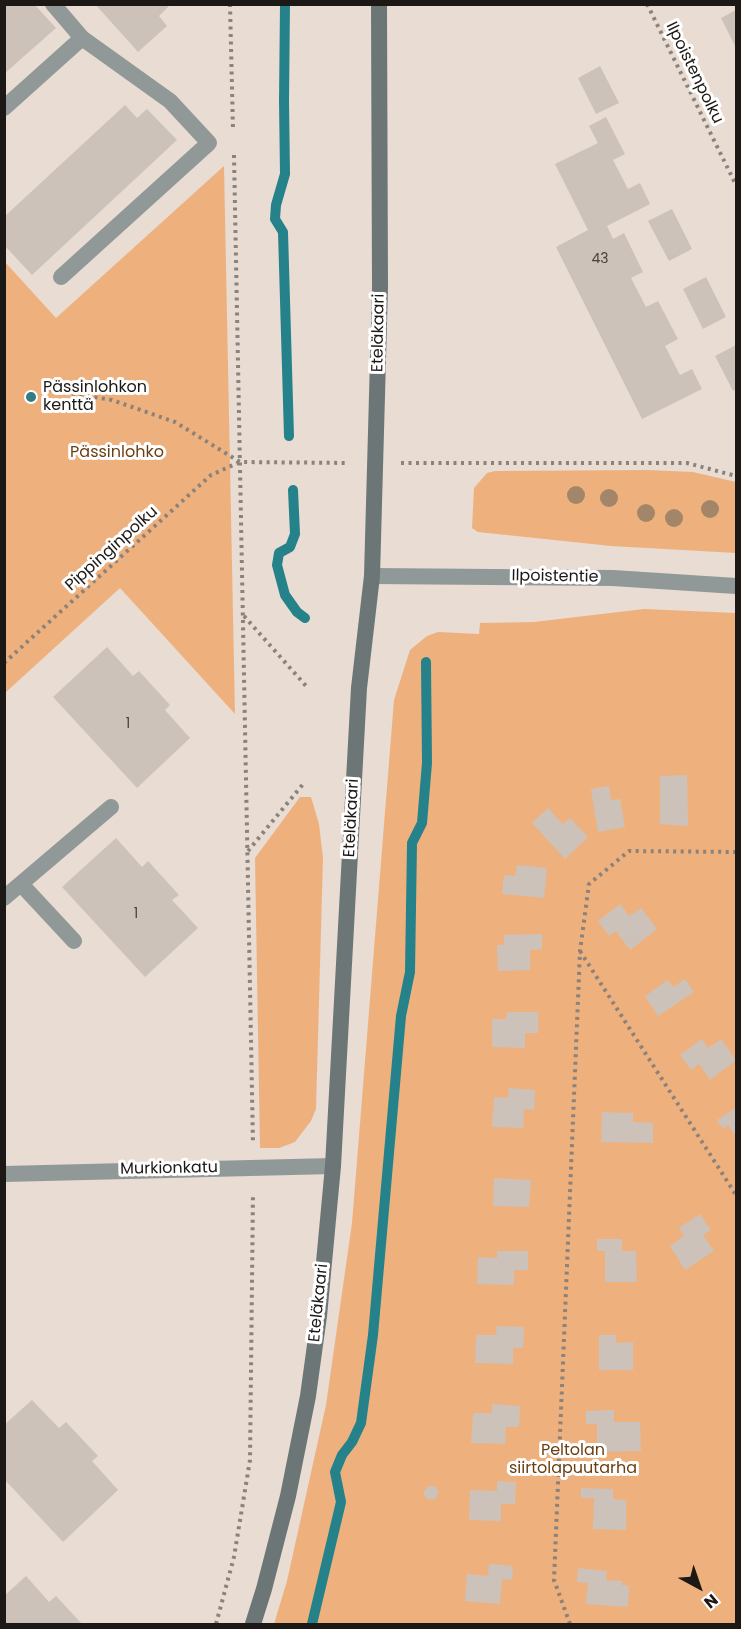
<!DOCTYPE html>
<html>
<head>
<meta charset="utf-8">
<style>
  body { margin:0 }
  #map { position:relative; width:741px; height:1629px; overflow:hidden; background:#e8dcd3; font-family:Poppins,sans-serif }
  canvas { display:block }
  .frame { position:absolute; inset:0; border:6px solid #1c1815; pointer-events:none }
  .north { position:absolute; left:669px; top:1557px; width:60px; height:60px; -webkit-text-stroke:4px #fff; paint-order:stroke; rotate:140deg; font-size:16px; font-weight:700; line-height:24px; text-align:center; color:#1c1815 }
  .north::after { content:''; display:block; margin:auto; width:21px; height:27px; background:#1c1815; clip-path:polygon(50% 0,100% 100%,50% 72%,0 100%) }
</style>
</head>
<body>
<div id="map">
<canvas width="741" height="1629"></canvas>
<div class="frame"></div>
<div class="north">N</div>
</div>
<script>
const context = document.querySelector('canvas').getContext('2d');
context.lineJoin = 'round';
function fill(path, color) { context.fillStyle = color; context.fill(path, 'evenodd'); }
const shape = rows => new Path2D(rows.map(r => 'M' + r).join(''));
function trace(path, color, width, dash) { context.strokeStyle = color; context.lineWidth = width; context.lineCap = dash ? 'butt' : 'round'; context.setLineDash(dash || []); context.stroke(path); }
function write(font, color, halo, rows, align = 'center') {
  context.font = font + ' Poppins,sans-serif'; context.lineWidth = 6; context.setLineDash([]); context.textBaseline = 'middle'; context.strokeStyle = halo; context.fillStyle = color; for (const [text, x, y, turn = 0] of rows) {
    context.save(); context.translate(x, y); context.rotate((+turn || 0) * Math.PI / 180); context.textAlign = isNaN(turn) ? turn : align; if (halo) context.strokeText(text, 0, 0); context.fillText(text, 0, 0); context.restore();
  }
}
const green = shape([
  [224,166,235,714,120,588,5,693,5,262,56,318],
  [648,470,693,472,736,482,736,553,611,546,478,532,472,528,474,488,487,473,495,471],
  [644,609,736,613,736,1624,274,1624,287,1581,326,1405,352,1223,394,700,410,650,427,636,438,632,479,634,480,623,534,622],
  [300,797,311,797,319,824,323,858,316,1109,311,1121,295,1142,279,1148,260,1148,255,858]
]);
const stream = shape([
  [285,4,284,101,285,174,276,205,275,219,283,232,289,436],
  [293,490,295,534,290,547,279,553,277,565,285,595,297,612,305,618],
  [312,1624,341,1502,335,1472,342,1455,352,1442,361,1423,373,1335,401,1016,410,972,412,843,422,823,427,763,426,662]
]);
const building = shape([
  [4,4,14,6,35,5,56,28,4,74],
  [95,4,171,4,159,16,167,26,138,52],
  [736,10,736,48,721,18],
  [600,66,619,103,596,114,578,78],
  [125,105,137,118,147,109,177,140,32,275,4,245,4,217],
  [606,117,625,154,613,160,628,189,640,183,650,204,607,226,613,239,624,233,643,272,631,278,646,307,658,301,678,339,665,346,680,375,692,369,702,389,642,419,556,247,588,230,555,164,598,143,589,126],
  [672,209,692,249,669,261,648,221],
  [706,277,726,317,703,329,683,289],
  [736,345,736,389,733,391,715,356],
  [107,647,133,676,139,671,170,705,165,710,190,738,137,788,53,697],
  [687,775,688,826,660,824,660,776],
  [609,786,611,800,620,799,625,827,598,832,591,789],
  [548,808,563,824,570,818,588,837,565,859,532,823],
  [116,838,142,867,148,861,179,895,172,900,198,928,145,977,62,887],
  [517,865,547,868,544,898,502,894,504,875,515,876],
  [620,904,629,916,641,908,657,929,630,950,616,931,609,936,598,921],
  [542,934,542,949,530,950,530,970,498,971,497,945,504,945,504,935],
  [685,979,694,992,658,1016,645,996,668,980,673,987],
  [507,1012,538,1012,538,1033,525,1033,525,1048,492,1047,492,1019,506,1019],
  [702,1039,708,1048,721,1039,736,1060,710,1080,699,1064,691,1070,680,1055],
  [509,1088,535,1090,534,1110,524,1109,523,1128,492,1127,494,1097,508,1098],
  [736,1108,736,1134,735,1135,728,1125,723,1129,717,1120],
  [602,1112,633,1113,633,1122,653,1123,653,1143,601,1142],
  [494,1178,531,1180,529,1207,493,1206],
  [700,1214,711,1230,703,1235,714,1251,685,1270,670,1246,684,1236,679,1228],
  [597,1239,622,1239,622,1251,636,1251,637,1282,605,1282,605,1251,597,1251],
  [497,1251,528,1251,528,1270,514,1270,514,1285,477,1284,478,1257,497,1258],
  [497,1326,524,1327,523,1348,513,1348,513,1364,475,1363,476,1335,496,1335],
  [599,1335,616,1335,616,1343,633,1342,633,1370,599,1370],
  [32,1400,59,1428,66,1422,98,1456,92,1461,118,1490,63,1542,4,1479,4,1425],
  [492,1404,520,1406,519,1427,506,1427,505,1444,471,1443,473,1413,492,1413],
  [614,1410,614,1422,640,1422,641,1451,597,1452,597,1424,586,1424,586,1411],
  [497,1481,516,1482,515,1504,501,1504,501,1521,469,1520,470,1490,497,1491],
  [428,1486,435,1486,439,1493,434,1500,427,1499,423,1493],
  [581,1488,613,1489,613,1499,626,1500,626,1530,593,1529,594,1498,581,1498],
  [489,1564,513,1566,512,1580,502,1579,500,1604,465,1601,467,1574,488,1576],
  [578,1568,607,1571,606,1580,622,1581,622,1585,629,1586,628,1607,586,1604,588,1583,577,1582],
  [26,1576,49,1602,56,1596,82,1624,4,1624,4,1596]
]);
const path = shape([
  [230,4,233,130],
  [647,4,736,185],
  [234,155,253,1144],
  [50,390,112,400,175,422,240,462,348,463],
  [401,463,687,463,736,476],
  [244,616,307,687],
  [4,663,211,475,240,462],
  [248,851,304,783],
  [580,951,736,1195],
  [216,1624,234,1557,250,1460,253,1193],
  [570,1624,554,1580,580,951,589,884,629,851,736,852]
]);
const service = shape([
  [53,4,82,38,170,101,209,143,61,277],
  [4,108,82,38],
  [21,884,74,941],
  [4,898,111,807]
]);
const minor = shape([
  [4,1174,333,1166]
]);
const tertiary = shape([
  [372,576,613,578,736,586]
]);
const secondary = shape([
  [253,1624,264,1589,288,1496,308,1396,319,1316,333,1166,359,688,372,576,380,287,379,4]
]);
const trees = [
  [576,495],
  [609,498],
  [710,509],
  [646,513],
  [674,518]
];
const markers = [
  [31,397,6,"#347c83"]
];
const numberNames = [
  ["43",600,259],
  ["1",128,724],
  ["1",136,914]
];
const streetNames = [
  ["Ilpoistenpolku",694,73,64],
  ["Eteläkaari",379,333,-89],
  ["Pippinginpolku",112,549,-42],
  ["Ilpoistentie",555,577,1],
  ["Eteläkaari",352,818,-87],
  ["Murkionkatu",169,1169,-1],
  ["Eteläkaari",319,1303,-84]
];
const poiNames = [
  ["Pässinlohkon",43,388],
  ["kenttä",43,406]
];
const parkNames = [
  ["Pässinlohko",117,453],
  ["Peltolan",573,1451],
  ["siirtolapuutarha",573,1469]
];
fill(green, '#eeb17e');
trace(stream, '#25828a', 10);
fill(building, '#cdc2b9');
trace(path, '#8a827b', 4, [3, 4.5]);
trace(service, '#919898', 16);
trace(minor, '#919898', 16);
trace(tertiary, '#919898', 16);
trace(secondary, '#6c7677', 16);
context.fillStyle = '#a38669';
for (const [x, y] of trees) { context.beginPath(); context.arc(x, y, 9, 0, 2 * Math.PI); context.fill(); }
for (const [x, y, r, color] of markers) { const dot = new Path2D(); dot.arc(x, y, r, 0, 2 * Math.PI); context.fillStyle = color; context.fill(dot); trace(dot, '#fff', 2); }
write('14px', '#48423e', null, numberNames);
write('16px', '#1c1815', '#fff', streetNames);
write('16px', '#1c1815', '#fff', poiNames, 'left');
write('16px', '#6b3f12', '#fff', parkNames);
</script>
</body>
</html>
